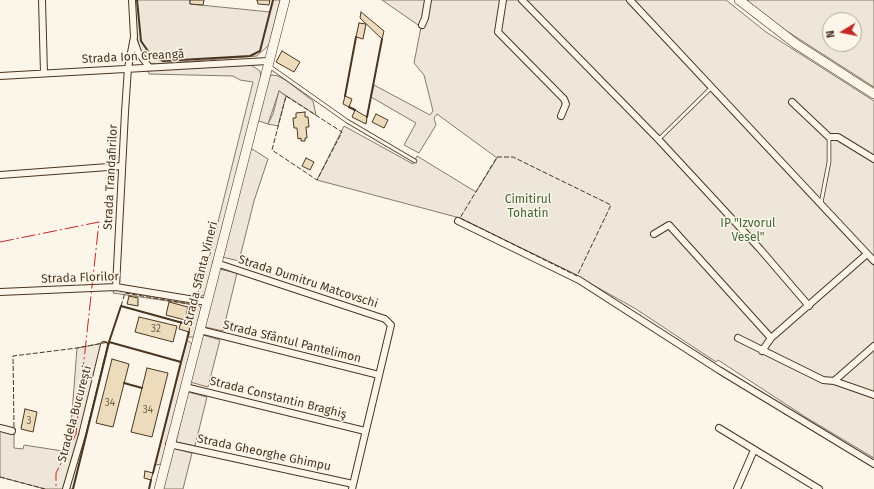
<!DOCTYPE html>
<html>
<head>
<meta charset="utf-8">
<style>
  body { margin:0 }
  #map { position:relative; width:874px; height:489px; overflow:hidden; background:#fbf6e9; font-family:"Fira Sans",sans-serif }
  canvas { display:block }
  .north { position:absolute; left:822px; top:12px; width:40px; height:40px; box-sizing:border-box; background:#fbf6e9; border:1px solid #b4a999; border-radius:50%; rotate:260deg; font-size:11px; font-weight:700; line-height:16px; text-align:center; color:#4a3520 }
  .north::after { content:''; display:block; margin:auto; width:14px; height:18px; background:#c62828; clip-path:polygon(50% 0,100% 100%,50% 72%,0 100%) }
</style>
</head>
<body>
<div id="map">
<canvas width="874" height="489"></canvas>
<div class="north">N</div>
</div>
<script>
const context = document.querySelector('canvas').getContext('2d');
context.lineJoin = 'round';
function fill(path, color) { context.fillStyle = color; context.fill(path, 'evenodd'); }
const shape = rows => new Path2D(rows.map(r => 'M' + r).join(''));
function trace(path, color, width, dash) { context.strokeStyle = color; context.lineWidth = width; context.lineCap = dash ? 'butt' : 'round'; context.setLineDash(dash || []); context.stroke(path); }
function write(font, color, halo, rows, align = 'center') {
  context.font = font + ' "Fira Sans",sans-serif'; context.lineWidth = 3; context.setLineDash([]); context.textBaseline = 'middle'; context.strokeStyle = halo; context.fillStyle = color; for (const [text, x, y, turn = 0] of rows) {
    context.save(); context.translate(x, y); context.rotate((+turn || 0) * Math.PI / 180); context.textAlign = isNaN(turn) ? turn : align; if (halo) context.strokeText(text, 0, 0); context.fillText(text, 0, 0); context.restore();
  }
}
const green = shape([
  [135,0,190,0,190,4,270,12,273,0,280,0,269,45,257,56,155,64,149,63,140,49,136,32,135,0],
  [382,0,726,0,766,32,874,101,874,458,807,418,718,360,716,362,636,309,577,276,460,218,317,180,344,126,413,164,417,156,476,192,497,158,437,114,434,118,436,125,419,153,404,145,416,123,371,97,374,85,430,115,433,111,424,75,414,63,421,27,382,0],
  [747,0,874,0,874,87,771,21,747,0],
  [830,20,854,20,854,44,830,44,830,20],
  [251,65,260,71,261,79,206,294,199,297,194,296,198,293,204,266,207,266,253,82,240,80,233,76,149,74,148,70,251,65],
  [272,75,278,76,287,81,313,101,316,115,279,91,268,124,256,120,267,78,272,75],
  [249,147,268,159,254,201,239,261,222,257,249,147],
  [219,269,237,273,223,331,205,327,219,269],
  [114,290,125,290,196,302,201,308,194,337,187,337,195,305,113,293,114,290],
  [203,335,220,340,208,387,190,382,203,335],
  [187,340,192,344,162,464,155,465,187,340],
  [109,342,73,489,45,489,0,477,0,431,14,434,14,448,23,449,24,445,69,452,77,348,109,342],
  [188,392,207,397,195,446,176,442,188,392],
  [174,448,192,453,183,489,163,489,174,448]
]);
const parking = shape([
  [279,91,286,96,278,126,268,124,273,114,279,91]
]);
const building = shape([
  [190,0,204,0,203,5,190,4,190,0],
  [257,0,270,0,269,5,258,4,257,0],
  [361,12,384,31,382,39,360,18,361,12],
  [359,23,366,24,363,39,356,37,359,23],
  [282,51,300,62,294,72,276,62,282,51],
  [345,96,352,99,349,107,343,104,345,96],
  [355,110,367,117,366,124,352,117,355,110],
  [305,112,305,117,308,117,309,127,306,127,307,138,305,138,305,141,301,141,301,138,298,139,297,128,294,128,293,118,296,118,296,113,305,112],
  [376,114,388,120,384,128,372,122,376,114],
  [306,158,314,162,310,170,302,166,306,158],
  [129,296,138,298,138,306,127,304,129,296],
  [169,302,188,307,185,320,166,315,169,302],
  [139,317,177,326,173,342,135,332,139,317],
  [181,322,190,325,189,332,179,329,181,322],
  [112,359,129,364,113,427,96,423,112,359],
  [147,368,168,373,152,437,131,432,147,368],
  [25,409,37,412,33,432,21,429,25,409],
  [145,471,153,473,151,480,144,478,145,471]
]);
const lane = shape([
  [269,66,347,121,415,161],
  [659,139,712,87],
  [821,203,829,162,829,137]
]);
const street = shape([
  [42,0,44,73],
  [503,0,498,32,564,99,566,104,561,116],
  [522,0,659,140,760,249,809,306],
  [630,0,874,261],
  [422,25,425,18,428,0],
  [134,41,138,52,149,67],
  [0,76,268,61],
  [792,102,829,137,838,137,874,159],
  [0,175,122,166],
  [458,221,579,280,719,370,874,464],
  [654,234,669,225,771,338],
  [216,263,385,319,391,325,352,489],
  [116,287,125,112,128,68,134,37,132,0],
  [0,292,116,287,207,302],
  [200,330,379,375],
  [738,338,823,380,834,381,874,395],
  [762,351,771,338,867,254],
  [834,381,874,346],
  [185,387,365,431],
  [0,428,12,431],
  [719,428,819,489],
  [169,444,353,484],
  [66,489,82,435,104,345],
  [737,489,754,450]
]);
const secondary = shape([
  [739,0,796,44,874,94],
  [159,489,285,0]
]);
const fence = shape([
  [286,96,342,132,317,180,272,150,286,96],
  [497,157,513,157,611,205,577,276,460,218,497,157],
  [121,306,125,293,195,305,191,324],
  [14,427,13,356,77,348,109,342],
  [0,477,45,489]
]);
const wall = shape([
  [137,0,141,41,150,54,163,61,250,56,260,51,273,0],
  [345,96,356,37],
  [349,107,355,110],
  [367,117,382,39],
  [109,342,121,306,190,325],
  [181,362,189,332],
  [124,383,142,388],
  [73,489,109,342,181,362,153,473],
  [149,489,151,480]
]);
const power = shape([
  [0,242,99,222,76,434,56,473,56,489]
]);
const numberNames = [
  ["32",156,329],
  ["34",110,403],
  ["34",148,410],
  ["3",29,421]
];
const streetNames = [
  ["Strada Ion Creangă",133,57,-3],
  ["Strada Trandafirilor",111,177,-87],
  ["Strada Sfânta Vineri",201,274,-76],
  ["Strada Florilor",80,278,-2],
  ["Strada Dumitru Matcovschi",308,282,18],
  ["Strada Sfântul Pantelimon",292,342,14],
  ["Strada Constantin Braghiş",278,398,14],
  ["Stradela București",75,414,-75],
  ["Strada Gheorghe Ghimpu",264,453,12]
];
const parkNames = [
  ["Cimitirul",528,200],
  ["Tohatin",528,214],
  ["IP \"Izvorul",748,224],
  ["Vesel\"",748,238]
];
fill(green, '#ede6d9');
trace(green, '#887966', 1);
fill(parking, '#ede7d9');
trace(parking, '#887966', 1);
fill(building, '#ecdcbc');
trace(building, '#4a3520', 1);
trace(lane, '#4a3520', 4.5);
trace(street, '#4a3520', 8);
trace(secondary, '#4a3520', 10);
trace(lane, '#fbf6e9', 3);
trace(street, '#fbf6e9', 6);
trace(secondary, '#fbf6e9', 9);
trace(fence, '#4a3520', 1, [5, 2]);
trace(wall, '#4a3520', 2);
trace(power, '#c62828', 1, [14, 3, 2, 3]);
write('10px', '#725f47', null, numberNames);
write('12px', '#4a3520', '#fbf6e9', streetNames);
write('12px', '#436837', '#fbf6e9', parkNames);
</script>
</body>
</html>
